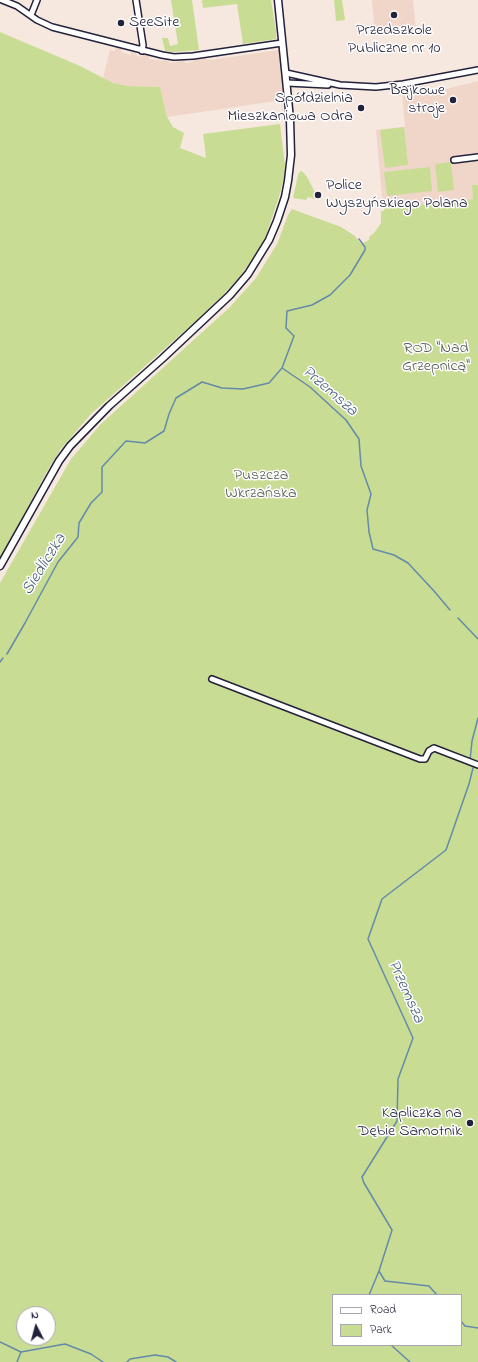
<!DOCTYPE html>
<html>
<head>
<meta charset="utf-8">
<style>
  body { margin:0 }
  #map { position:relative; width:478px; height:1362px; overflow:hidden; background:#f6e7df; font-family:"Indie Flower",sans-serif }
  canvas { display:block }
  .legend { position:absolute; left:332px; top:1294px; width:130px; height:52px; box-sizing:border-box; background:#fff; border:1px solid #a7a7b1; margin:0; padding:5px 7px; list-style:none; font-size:12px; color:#22223b }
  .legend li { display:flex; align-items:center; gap:8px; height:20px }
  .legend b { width:20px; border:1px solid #a7a7b1 }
  .north { position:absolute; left:16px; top:1306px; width:40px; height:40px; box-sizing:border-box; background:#fff; border:1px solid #a7a7b1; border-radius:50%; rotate:354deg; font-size:11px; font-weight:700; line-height:16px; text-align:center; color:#22223b }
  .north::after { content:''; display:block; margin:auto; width:14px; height:18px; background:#22223b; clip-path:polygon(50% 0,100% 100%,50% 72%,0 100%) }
</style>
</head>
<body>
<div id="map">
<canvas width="478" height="1362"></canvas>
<ul class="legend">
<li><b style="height:5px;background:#fff"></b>Road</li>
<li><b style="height:11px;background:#c8dd93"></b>Park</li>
</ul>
<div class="north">N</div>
</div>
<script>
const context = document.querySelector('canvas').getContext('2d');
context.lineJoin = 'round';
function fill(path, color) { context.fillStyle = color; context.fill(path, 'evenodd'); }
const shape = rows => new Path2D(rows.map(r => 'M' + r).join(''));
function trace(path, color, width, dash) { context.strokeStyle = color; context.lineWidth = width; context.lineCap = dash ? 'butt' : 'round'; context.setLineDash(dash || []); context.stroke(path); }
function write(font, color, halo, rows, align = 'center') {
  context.font = font + ' "Indie Flower",sans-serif'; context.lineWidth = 3; context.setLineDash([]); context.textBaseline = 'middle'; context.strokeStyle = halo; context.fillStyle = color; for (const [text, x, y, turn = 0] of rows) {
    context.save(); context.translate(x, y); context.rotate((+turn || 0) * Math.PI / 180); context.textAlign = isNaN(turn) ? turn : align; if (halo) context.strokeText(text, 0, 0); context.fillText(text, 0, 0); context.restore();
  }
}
const built = shape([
  [372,0,413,0,416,30,375,35],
  [116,47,122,48,121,52,131,55,132,51,136,52,135,55,142,57,143,54,150,56,149,59,164,61,164,58,170,59,169,63,177,62,177,59,184,59,185,63,193,62,192,58,206,56,206,59,211,60,279,50,284,93,276,94,276,101,167,117,160,87,127,86,113,83,103,78,110,50,115,51],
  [478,81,478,185,472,186,473,199,383,209,376,130,405,127,402,94,442,90]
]);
const green = shape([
  [171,0,192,0,199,50,172,52,165,51,162,38,168,38,170,46,178,44],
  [202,0,271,0,276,31,276,39,243,44,237,4,203,8],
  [334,0,342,0,345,20,336,21],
  [0,32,80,66,113,83,127,86,160,87,167,117,173,127,184,133,180,148,206,158,203,134,280,124,285,165,284,178,278,200,263,244,241,275,223,295,197,320,91,414,60,450,49,468,0,558],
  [404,127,408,165,385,168,380,130],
  [451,162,454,190,438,192,435,164],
  [430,167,432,191,387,196,384,172],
  [300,171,303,172,307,177,319,200,308,197,306,200,293,198,298,175],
  [472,185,478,185,478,1362,0,1362,0,583,71,459,101,424,230,307,256,278,277,244,288,215,292,209,341,227,355,236,361,244,369,240,369,237,374,233,381,223,381,211,384,211,384,209,473,199],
  [333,1295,461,1295,461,1345,333,1345],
  [24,1314,48,1314,48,1338,24,1338]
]);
const stream = shape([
  [282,368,310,387,346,420,359,439,361,466,371,494,367,510,369,532,373,549,394,555,408,563,434,591,450,610],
  [458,618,478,639],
  [7,654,25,623,58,562,78,537,79,523,91,503,102,492,102,467,126,441,145,443,164,431,169,414,176,398,202,382,222,388,243,389,269,383,282,368,294,336,286,328,287,311,312,305,330,295,350,275,365,250,365,247,359,239],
  [0,662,3,658],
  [470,760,472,741,478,718],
  [369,1295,379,1271],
  [437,1295,429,1286,385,1281,379,1271,392,1230,364,1183,362,1177,397,1121,398,1079,413,1038,368,939,382,899,446,850,469,784,473,768],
  [461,1321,465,1326,478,1328],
  [0,1342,21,1352,17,1362],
  [391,1345,410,1362],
  [21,1352,65,1344,91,1354,103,1362],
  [127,1362,130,1359,155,1355,168,1357,176,1362]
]);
const minor = shape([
  [2,0,17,6,37,20,52,27,162,55,174,57,193,56,282,43],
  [136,0,143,45,142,51],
  [31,15,37,0],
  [286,73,340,85,376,87,403,84,478,70],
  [287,83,328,85],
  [454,160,478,157],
  [212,679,420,759,425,759,429,751,434,748,478,765]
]);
const tertiary = shape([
  [0,566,59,461,70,446,109,406,163,358,230,295,248,274,269,240,277,221,285,197,288,181,291,155,290,119,278,0]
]);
const markers = [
  [394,15,4,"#22223b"],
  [121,23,4,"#22223b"],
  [453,100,4,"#22223b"],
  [361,108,4,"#22223b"],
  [318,195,4,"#22223b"],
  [470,1123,4,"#22223b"]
];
const poiNames = [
  ["SeeSite",129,23,"left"],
  ["Przedszkole",394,31,"center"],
  ["Publiczne nr 10",394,49,"center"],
  ["Bajkowe",445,91],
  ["stroje",445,109],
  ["Spółdzielnia",353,99],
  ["Mieszkaniowa Odra",353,117],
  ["Police",326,186,"left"],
  ["Wyszyńskiego Polana",326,204,"left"],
  ["Kapliczka na",462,1114],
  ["Dębie Samotnik",462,1132]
];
const parkNames = [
  ["ROD \"Nad",436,349],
  ["Grzepnicą\"",436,367],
  ["Puszcza",261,476],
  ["Wkrzańska",261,494]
];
const waterNames = [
  ["Przemsza",329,392,41],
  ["Siedliczka",45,565,-58],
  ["Przemsza",405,992,66]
];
fill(built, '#f0d6c8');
fill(green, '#c8dd93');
trace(stream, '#658aa9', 1.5);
trace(minor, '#22223b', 8);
trace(tertiary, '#22223b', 9);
trace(minor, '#fff', 5);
trace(tertiary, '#fff', 6);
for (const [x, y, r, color] of markers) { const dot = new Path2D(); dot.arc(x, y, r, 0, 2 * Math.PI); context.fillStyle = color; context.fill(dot); trace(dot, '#fff', 1.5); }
write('16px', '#22223b', '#fff', poiNames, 'right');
write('16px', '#545a55', '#fff', parkNames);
write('italic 17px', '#495f7b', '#fff', waterNames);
</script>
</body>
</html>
